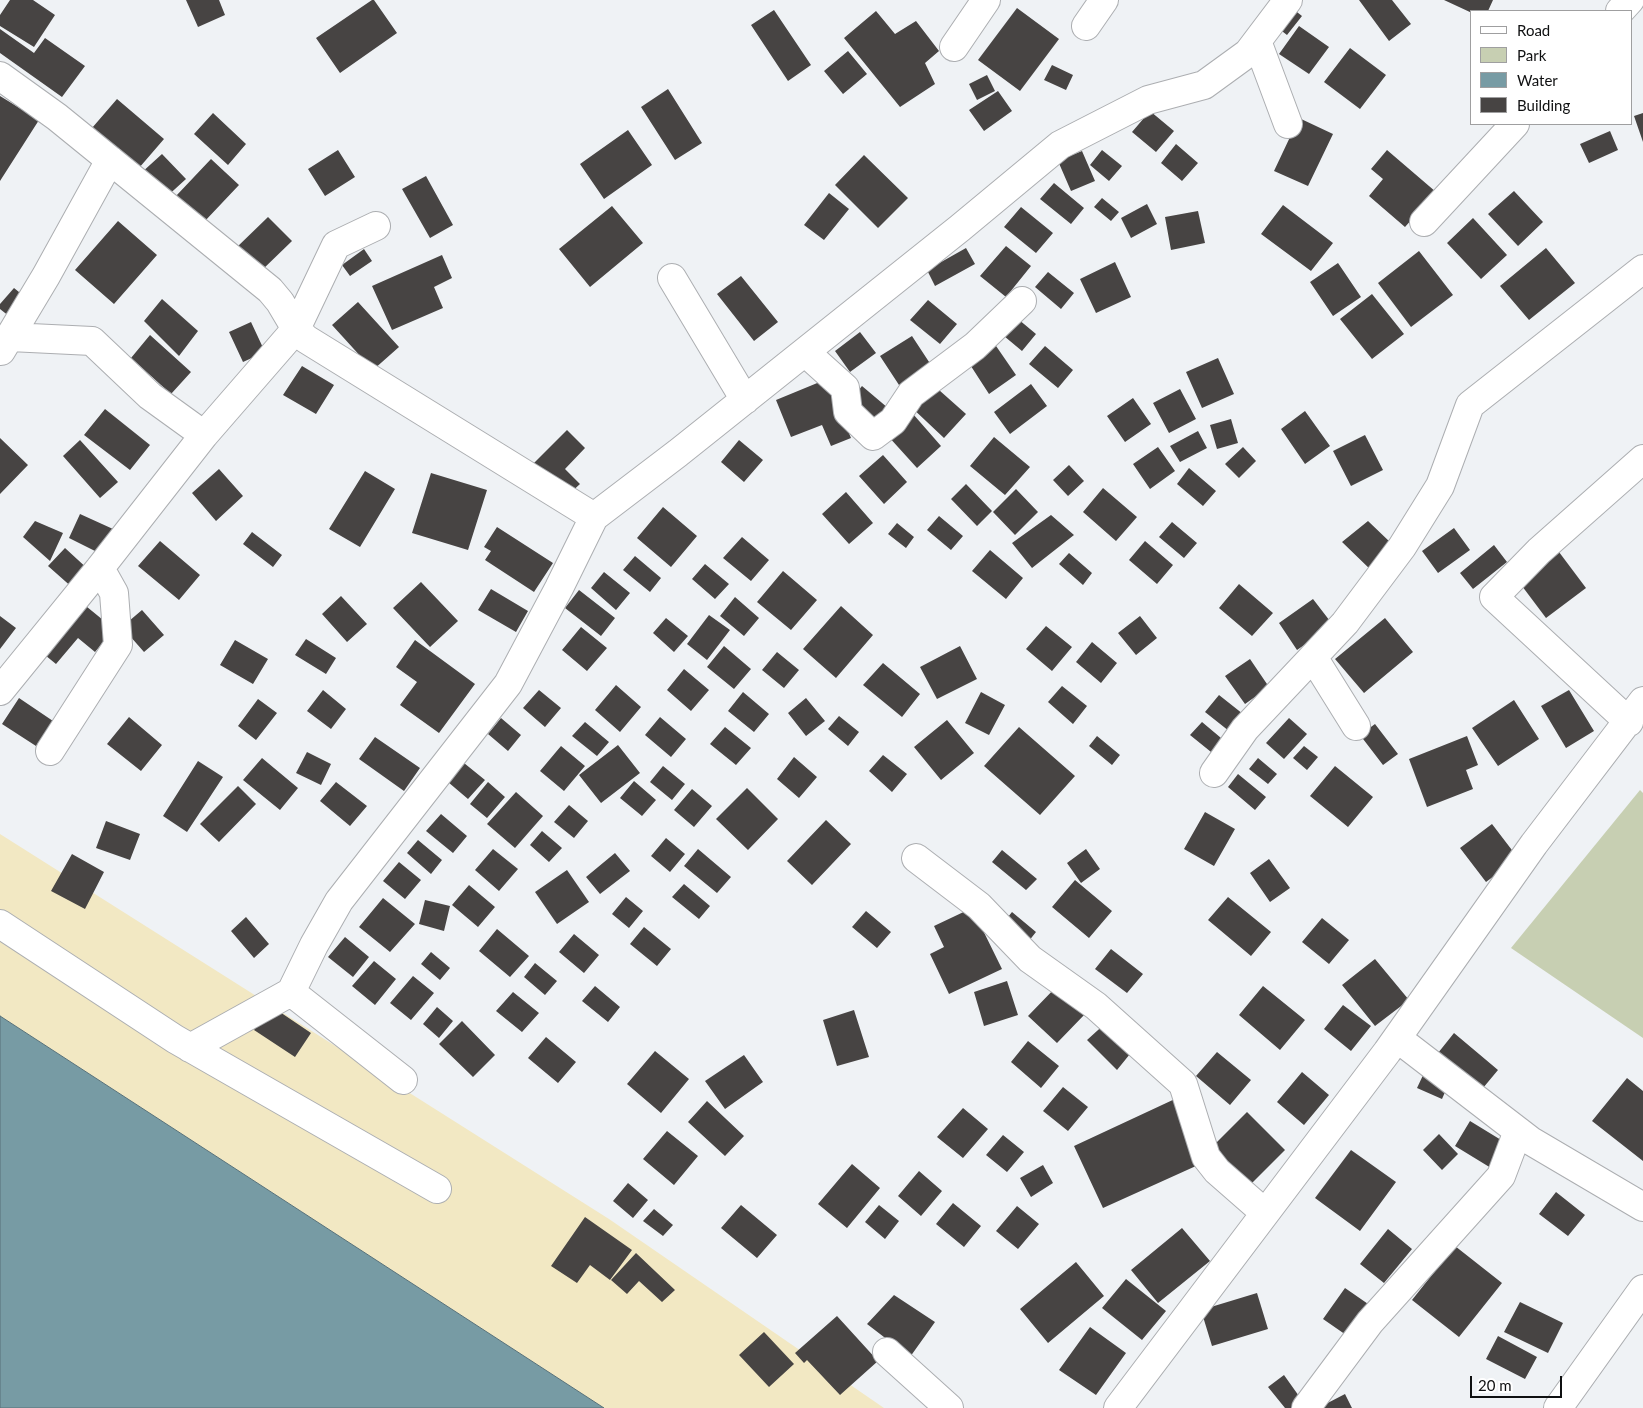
<!DOCTYPE html>
<html>
<head>
<meta charset="utf-8">
<style>
  body { margin:0 }
  #map { position:relative; width:1643px; height:1408px; overflow:hidden; background:#eff2f5; font-family:Lato,sans-serif }
  canvas { display:block }
  .legend { position:absolute; left:1470px; top:10px; width:162px; height:115px; box-sizing:border-box; background:#fff; border:1px solid #9f9fa0; margin:0; padding:6px 9px; list-style:none; font-size:15px; color:#0f1011 }
  .legend li { display:flex; align-items:center; gap:10px; height:25px }
  .legend b { width:25px; border:1px solid #9f9fa0 }
  .scale { position:absolute; left:1470px; top:1376px; width:92px; height:22px; box-sizing:border-box; border:2px solid #0f1011; border-top:0; padding-left:6px; font-size:15px; line-height:18px; white-space:nowrap; color:#0f1011; -webkit-text-stroke:4px #fff; paint-order:stroke }
</style>
</head>
<body>
<div id="map">
<canvas width="1643" height="1408"></canvas>
<ul class="legend">
<li><b style="height:6px;background:#fff"></b>Road</li>
<li><b style="height:14px;background:#c7cfb2"></b>Park</li>
<li><b style="height:14px;background:#779ba4"></b>Water</li>
<li><b style="height:14px;background:#474443"></b>Building</li>
</ul>
<div class="scale">20 m</div>
</div>
<script>
const context = document.querySelector('canvas').getContext('2d');
context.lineJoin = 'round';
function fill(path, color) { context.fillStyle = color; context.fill(path, 'evenodd'); }
const shape = rows => new Path2D(rows.map(r => 'M' + r).join(''));
function trace(path, color, width, dash) { context.strokeStyle = color; context.lineWidth = width; context.lineCap = dash ? 'butt' : 'round'; context.setLineDash(dash || []); context.stroke(path); }
const green = shape([
  [1640,790,1643,793,1643,1038,1511,948]
]);
const sand = shape([
  [0,834,609,1219,884,1408,604,1408,0,1016]
]);
const water = shape([
  [0,1016,604,1408,0,1408,0,1016]
]);
const building = shape([
  [10,0,33,0,55,15,34,47,0,26,0,15],
  [186,0,219,0,225,15,198,27],
  [372,0,374,0,397,33,340,73,316,38],
  [1359,0,1392,0,1411,24,1389,41],
  [1444,0,1493,0,1488,11,1472,11,1472,13],
  [1288,5,1302,16,1287,35,1274,25],
  [1017,8,1059,39,1020,91,978,60],
  [774,10,811,65,788,81,751,25],
  [876,11,895,34,916,21,939,51,925,63,935,84,900,107,844,38],
  [1299,26,1329,47,1309,74,1279,54],
  [0,29,34,53,45,38,85,66,62,97,0,53],
  [1350,48,1386,75,1360,109,1324,82],
  [848,51,867,74,843,94,824,71],
  [1052,65,1073,75,1066,90,1044,80],
  [987,75,995,91,977,100,969,84],
  [668,89,702,143,675,160,641,107],
  [998,91,1012,111,984,131,969,110],
  [0,96,39,120,0,181],
  [117,99,164,139,139,168,92,128],
  [1150,111,1174,131,1156,152,1132,132],
  [213,113,246,144,228,165,194,134],
  [1643,113,1643,142,1634,116],
  [1299,118,1333,134,1308,186,1274,171],
  [628,130,652,165,604,199,580,164],
  [1610,131,1618,150,1589,163,1580,144],
  [1176,144,1198,163,1182,181,1161,163],
  [338,150,355,177,325,196,308,169],
  [1102,150,1122,166,1109,181,1090,165],
  [1387,150,1436,192,1405,227,1369,196,1383,179,1371,169],
  [1082,151,1095,181,1071,191,1058,161],
  [162,154,186,179,164,199,140,174],
  [864,155,908,198,878,228,835,185],
  [211,159,239,185,204,222,176,196],
  [426,176,453,225,430,238,402,189],
  [1054,183,1084,208,1071,224,1040,199],
  [1514,191,1543,222,1518,246,1488,214],
  [829,193,849,209,824,240,804,225],
  [1102,198,1119,212,1111,221,1094,207],
  [1147,204,1157,224,1131,238,1121,218],
  [1283,205,1333,243,1311,271,1261,234],
  [612,206,643,243,590,287,559,249],
  [1021,207,1053,233,1036,253,1004,227],
  [1198,211,1205,243,1171,250,1165,217],
  [268,217,292,241,259,273,235,249],
  [1473,218,1507,255,1481,279,1447,243],
  [118,221,157,255,114,304,75,270],
  [1006,246,1031,266,1006,297,980,276],
  [966,248,975,264,935,286,927,270],
  [1546,248,1575,283,1529,320,1500,286],
  [364,249,372,261,350,276,342,265],
  [1419,251,1453,295,1411,327,1378,283],
  [442,255,452,278,434,287,443,308,392,330,372,286],
  [1115,262,1131,297,1096,313,1080,279],
  [1338,263,1361,297,1333,316,1310,282],
  [1048,272,1074,293,1061,309,1035,287],
  [741,276,778,322,754,341,717,294],
  [14,288,40,309,24,328,0,309,0,304],
  [1372,294,1404,334,1372,359,1340,319],
  [162,299,198,331,179,356,144,321],
  [928,300,957,324,940,344,910,320],
  [358,302,399,347,373,370,332,325],
  [1018,319,1036,334,1022,351,1004,336],
  [251,322,265,352,243,362,229,332],
  [860,332,876,353,850,372,835,351],
  [150,335,191,372,171,394,131,358],
  [912,336,931,365,899,385,880,356],
  [994,343,1016,375,989,394,967,360],
  [1045,346,1073,370,1058,388,1029,364],
  [1218,358,1234,394,1202,408,1186,372],
  [302,366,334,385,316,414,283,395],
  [827,379,851,438,831,446,822,425,791,437,776,400],
  [930,382,966,414,944,438,909,405],
  [1031,384,1047,406,1010,434,994,412],
  [862,386,888,408,874,424,848,403],
  [1180,389,1196,419,1169,433,1153,403],
  [1133,398,1151,424,1125,442,1107,416],
  [105,409,150,445,130,470,84,435],
  [1305,411,1330,446,1305,464,1281,429],
  [913,414,941,446,917,468,888,436],
  [1231,419,1238,443,1217,449,1210,425],
  [567,430,585,448,565,469,580,484,567,496,534,463],
  [1198,431,1207,448,1180,462,1170,446],
  [1365,435,1383,470,1351,486,1333,451],
  [994,437,1030,467,1005,495,970,466],
  [0,438,28,465,0,494],
  [80,440,118,482,100,498,63,456],
  [739,440,763,460,744,482,721,462],
  [1158,447,1175,471,1150,489,1133,464],
  [1243,447,1256,461,1239,478,1225,464],
  [883,455,907,482,884,504,859,476],
  [1069,465,1084,481,1068,496,1053,480],
  [1189,468,1216,491,1203,506,1177,484],
  [219,469,243,496,216,521,192,493],
  [365,471,395,489,360,547,329,529],
  [431,473,487,490,468,550,412,533],
  [966,484,992,511,977,526,951,499],
  [1103,488,1137,517,1116,541,1083,512],
  [1016,489,1038,512,1015,535,993,512],
  [846,492,873,523,849,544,822,514],
  [663,507,697,536,671,567,637,538],
  [80,514,113,529,101,554,69,538],
  [1051,515,1074,535,1032,568,1012,543],
  [939,516,963,536,951,550,927,530],
  [35,521,63,533,50,561,23,537],
  [1368,521,1391,543,1373,572,1342,542],
  [1172,522,1197,543,1184,558,1159,537],
  [897,523,914,537,906,548,888,534],
  [497,527,553,563,534,592,485,560,491,551,484,547],
  [1454,528,1470,550,1438,573,1422,551],
  [252,532,282,555,273,567,243,544],
  [742,537,769,560,751,581,723,558],
  [160,541,200,575,179,600,138,566],
  [1145,541,1173,565,1157,584,1129,560],
  [1494,545,1507,562,1473,589,1460,573],
  [65,548,90,571,74,589,48,566],
  [990,550,1023,578,1006,599,972,571],
  [1559,552,1586,588,1546,618,1519,582],
  [1069,553,1092,573,1083,585,1059,564],
  [635,556,661,578,650,592,623,570],
  [705,564,729,584,715,599,692,579],
  [783,571,817,600,791,630,757,602],
  [604,572,630,593,616,610,591,588],
  [421,582,458,621,430,647,393,608],
  [1239,584,1273,613,1252,636,1219,608],
  [491,589,528,611,516,632,478,610],
  [579,590,615,618,601,636,565,608],
  [341,596,367,624,347,642,322,614],
  [735,597,759,618,744,636,720,616],
  [1313,599,1333,625,1297,650,1279,623],
  [81,602,114,629,95,652,78,638,56,664,40,651],
  [841,606,873,635,836,678,803,649],
  [142,610,164,635,144,652,122,627],
  [709,615,730,630,707,660,687,644],
  [0,616,16,628,0,649],
  [1140,616,1157,638,1136,655,1118,633],
  [666,618,688,636,674,652,653,633],
  [1385,618,1413,652,1364,693,1335,659],
  [1046,626,1072,647,1052,671,1026,649],
  [581,627,607,648,587,671,562,650],
  [306,639,336,658,326,674,295,655],
  [235,640,268,659,253,684,220,665],
  [415,640,475,684,439,733,400,705,417,682,396,667],
  [1092,642,1117,663,1101,683,1076,662],
  [724,646,751,669,734,689,707,667],
  [960,646,977,679,937,699,920,667],
  [777,652,799,670,784,688,762,670],
  [1250,659,1269,687,1245,704,1225,676],
  [883,663,920,694,902,717,863,685],
  [684,669,709,690,691,711,667,690],
  [616,685,641,707,620,732,595,710],
  [1062,686,1087,706,1073,724,1048,702],
  [323,690,346,709,331,729,307,711],
  [539,690,561,708,545,727,523,708],
  [1569,690,1594,731,1566,748,1541,706],
  [743,692,769,714,754,732,728,711],
  [981,692,1005,705,989,735,965,723],
  [1219,695,1243,714,1229,731,1205,712],
  [19,698,53,721,36,746,2,724],
  [806,698,825,721,806,736,788,713],
  [258,699,277,713,256,740,238,726],
  [1514,700,1539,739,1498,766,1472,728],
  [839,716,859,732,848,746,828,729],
  [129,717,162,745,141,771,107,744],
  [660,717,686,739,671,757,645,735],
  [501,718,521,735,508,751,488,734],
  [1289,718,1307,734,1284,759,1266,743],
  [947,720,974,753,941,780,914,747],
  [585,722,609,742,597,756,572,736],
  [1202,722,1227,743,1216,756,1190,735],
  [1375,724,1398,754,1383,765,1360,735],
  [725,727,751,748,736,765,710,744],
  [1019,727,1075,776,1040,815,984,766],
  [1097,736,1120,755,1112,765,1089,746],
  [1467,736,1478,765,1466,770,1473,789,1427,807,1409,759],
  [375,737,420,768,404,791,359,759],
  [618,745,640,773,601,803,579,775],
  [561,746,585,766,564,791,540,771],
  [1304,746,1318,757,1307,770,1293,758],
  [307,752,331,764,321,785,296,773],
  [883,755,907,774,892,792,869,771],
  [794,757,817,777,799,798,777,779],
  [262,758,298,788,280,810,243,780],
  [1258,758,1277,774,1268,784,1249,769],
  [198,761,223,777,187,832,163,816],
  [464,763,485,780,468,799,448,782],
  [663,766,685,784,672,800,650,782],
  [1335,766,1373,797,1348,827,1310,796],
  [1238,774,1266,797,1255,810,1228,787],
  [634,781,656,800,642,816,620,798],
  [336,782,367,806,350,826,320,801],
  [488,782,505,797,487,818,470,804],
  [238,786,256,804,219,842,200,824],
  [747,788,778,819,748,850,716,819],
  [692,789,712,806,694,827,674,810],
  [516,792,543,816,515,848,487,824],
  [569,805,588,821,574,838,554,822],
  [1205,812,1235,829,1214,866,1184,849],
  [441,814,467,836,453,853,426,831],
  [826,820,851,844,812,885,787,861],
  [106,821,140,834,130,860,96,848],
  [1492,824,1518,858,1486,882,1460,848],
  [542,831,562,848,549,862,530,845],
  [666,838,685,854,670,872,651,856],
  [418,840,442,860,431,874,407,853],
  [493,849,518,869,499,891,475,870],
  [698,849,731,877,717,893,684,866],
  [1086,849,1100,869,1081,883,1067,863],
  [1002,850,1037,879,1026,890,992,862],
  [615,853,630,871,600,894,586,877],
  [72,854,104,872,85,909,51,891],
  [1269,859,1290,888,1270,902,1250,873],
  [399,862,421,880,405,899,383,881],
  [567,870,589,902,557,924,535,892],
  [1075,880,1112,911,1089,938,1052,907],
  [684,884,710,906,699,919,672,897],
  [469,885,495,907,478,927,452,905],
  [626,897,643,911,629,928,612,914],
  [1228,897,1271,932,1251,956,1208,920],
  [383,898,415,924,390,952,359,927],
  [425,900,450,906,444,931,419,924],
  [972,908,1002,969,949,994,930,954,944,947,934,926],
  [866,911,891,932,877,948,852,927],
  [1012,912,1036,932,1024,947,1000,927],
  [246,917,269,944,254,958,231,931],
  [1322,918,1349,940,1329,964,1302,942],
  [644,927,671,949,657,966,630,944],
  [497,929,529,956,510,977,479,951],
  [574,934,599,955,584,973,559,952],
  [345,937,369,957,353,977,328,957],
  [1111,949,1143,974,1127,993,1095,969],
  [431,952,450,968,440,980,421,964],
  [1375,959,1409,1000,1375,1026,1342,985],
  [374,961,396,979,375,1005,352,986],
  [535,963,557,981,545,995,524,977],
  [413,976,434,993,411,1020,390,1003],
  [1007,981,1018,1015,984,1026,974,992],
  [1058,985,1086,1013,1057,1043,1028,1016],
  [595,986,620,1007,608,1022,582,1001],
  [1263,986,1305,1020,1280,1050,1239,1015],
  [513,992,539,1013,522,1032,496,1011],
  [1343,1005,1371,1026,1351,1051,1324,1029],
  [271,1006,311,1033,295,1057,254,1030],
  [437,1007,453,1021,439,1038,423,1024],
  [854,1010,869,1057,837,1066,823,1020],
  [462,1021,495,1055,473,1077,439,1044],
  [1108,1021,1134,1049,1117,1070,1087,1040],
  [1454,1033,1498,1070,1478,1094,1434,1058],
  [546,1037,576,1062,558,1083,528,1058],
  [1028,1041,1059,1066,1041,1088,1011,1062],
  [655,1051,689,1079,661,1113,627,1084],
  [1217,1052,1251,1080,1230,1105,1196,1076],
  [744,1055,763,1082,725,1109,705,1081],
  [1425,1071,1449,1083,1442,1099,1417,1088],
  [1302,1072,1329,1095,1304,1125,1277,1102],
  [1627,1078,1643,1091,1643,1161,1592,1121],
  [1063,1087,1088,1107,1068,1131,1043,1111],
  [1177,1098,1207,1161,1103,1208,1074,1146],
  [707,1101,744,1136,725,1156,688,1122],
  [963,1108,988,1129,963,1158,937,1137],
  [1247,1112,1285,1150,1243,1192,1205,1154],
  [1470,1121,1506,1143,1491,1168,1455,1146],
  [667,1131,698,1156,674,1185,643,1159],
  [1439,1134,1458,1154,1442,1170,1423,1150],
  [1003,1135,1024,1152,1007,1172,986,1155],
  [1351,1150,1396,1182,1360,1231,1315,1198],
  [852,1164,880,1188,847,1228,818,1204],
  [1043,1165,1053,1183,1031,1197,1020,1178],
  [919,1171,942,1191,921,1216,898,1196],
  [628,1183,648,1200,633,1218,613,1201],
  [1556,1192,1585,1215,1568,1236,1539,1214],
  [953,1203,981,1226,964,1247,936,1224],
  [741,1205,777,1235,757,1258,721,1228],
  [879,1205,899,1221,885,1239,865,1222],
  [1017,1206,1039,1224,1018,1249,996,1231],
  [654,1209,673,1225,663,1236,643,1221],
  [585,1217,632,1250,610,1280,590,1265,577,1283,551,1266],
  [1182,1228,1210,1261,1158,1303,1131,1270],
  [1388,1229,1412,1249,1384,1283,1360,1264],
  [1455,1246,1502,1283,1459,1337,1412,1300],
  [636,1253,675,1290,662,1302,639,1281,627,1294,611,1280],
  [1076,1262,1104,1296,1048,1343,1020,1309],
  [1126,1279,1166,1311,1142,1340,1102,1308],
  [1345,1288,1371,1306,1349,1337,1323,1319],
  [1257,1293,1268,1329,1212,1346,1201,1310],
  [894,1295,935,1322,910,1357,867,1324],
  [1520,1302,1563,1323,1548,1353,1504,1332],
  [837,1316,878,1361,840,1395,807,1360,804,1363,795,1353],
  [1090,1327,1126,1353,1096,1395,1059,1370],
  [764,1332,794,1364,769,1387,739,1355],
  [1498,1336,1537,1357,1525,1379,1486,1359],
  [1284,1375,1306,1406,1303,1408,1285,1408,1268,1387],
  [1345,1394,1352,1408,1318,1408]
]);
const street = shape([
  [1620,11,1630,0],
  [1086,26,1104,0],
  [1257,41,1288,124],
  [954,47,986,0],
  [0,76,57,117,270,290,280,302,296,329,306,339,594,517],
  [1424,222,1515,124],
  [672,278,745,400],
  [10,337,92,341,150,396,204,435],
  [1,351,46,276,110,160],
  [805,352,845,388,848,412,873,436,893,421,911,394,975,346,1022,301],
  [1313,657,1356,726],
  [0,691,100,568,204,435,296,329,336,245,376,226],
  [1629,722,1494,597,1539,551,1643,459],
  [50,751,118,645,114,593,100,568],
  [1214,773,1245,729,1345,623,1402,547,1440,486,1470,405,1643,269],
  [916,858,979,906,1030,959,1096,1006,1183,1084,1206,1157,1217,1171,1265,1213],
  [0,924,175,1039,437,1189],
  [291,992,403,1080],
  [1397,1038,1531,1141,1643,1207],
  [190,1048,291,992,314,945,339,901,508,684,559,588,594,517,678,453,960,228,1060,145,1148,100,1204,85,1248,53,1288,0],
  [887,1352,949,1408],
  [1118,1408,1387,1052,1534,844,1643,701],
  [1306,1408,1370,1322,1501,1176,1518,1131],
  [1558,1408,1643,1289]
]);
fill(green, '#c7cfb2');
fill(sand, '#f2e8c3');
fill(water, '#779ba4');
trace(water, '#587178', 1);
fill(building, '#474443');
trace(street, '#acaeb1', 30);
trace(street, '#fff', 28);
</script>
</body>
</html>
